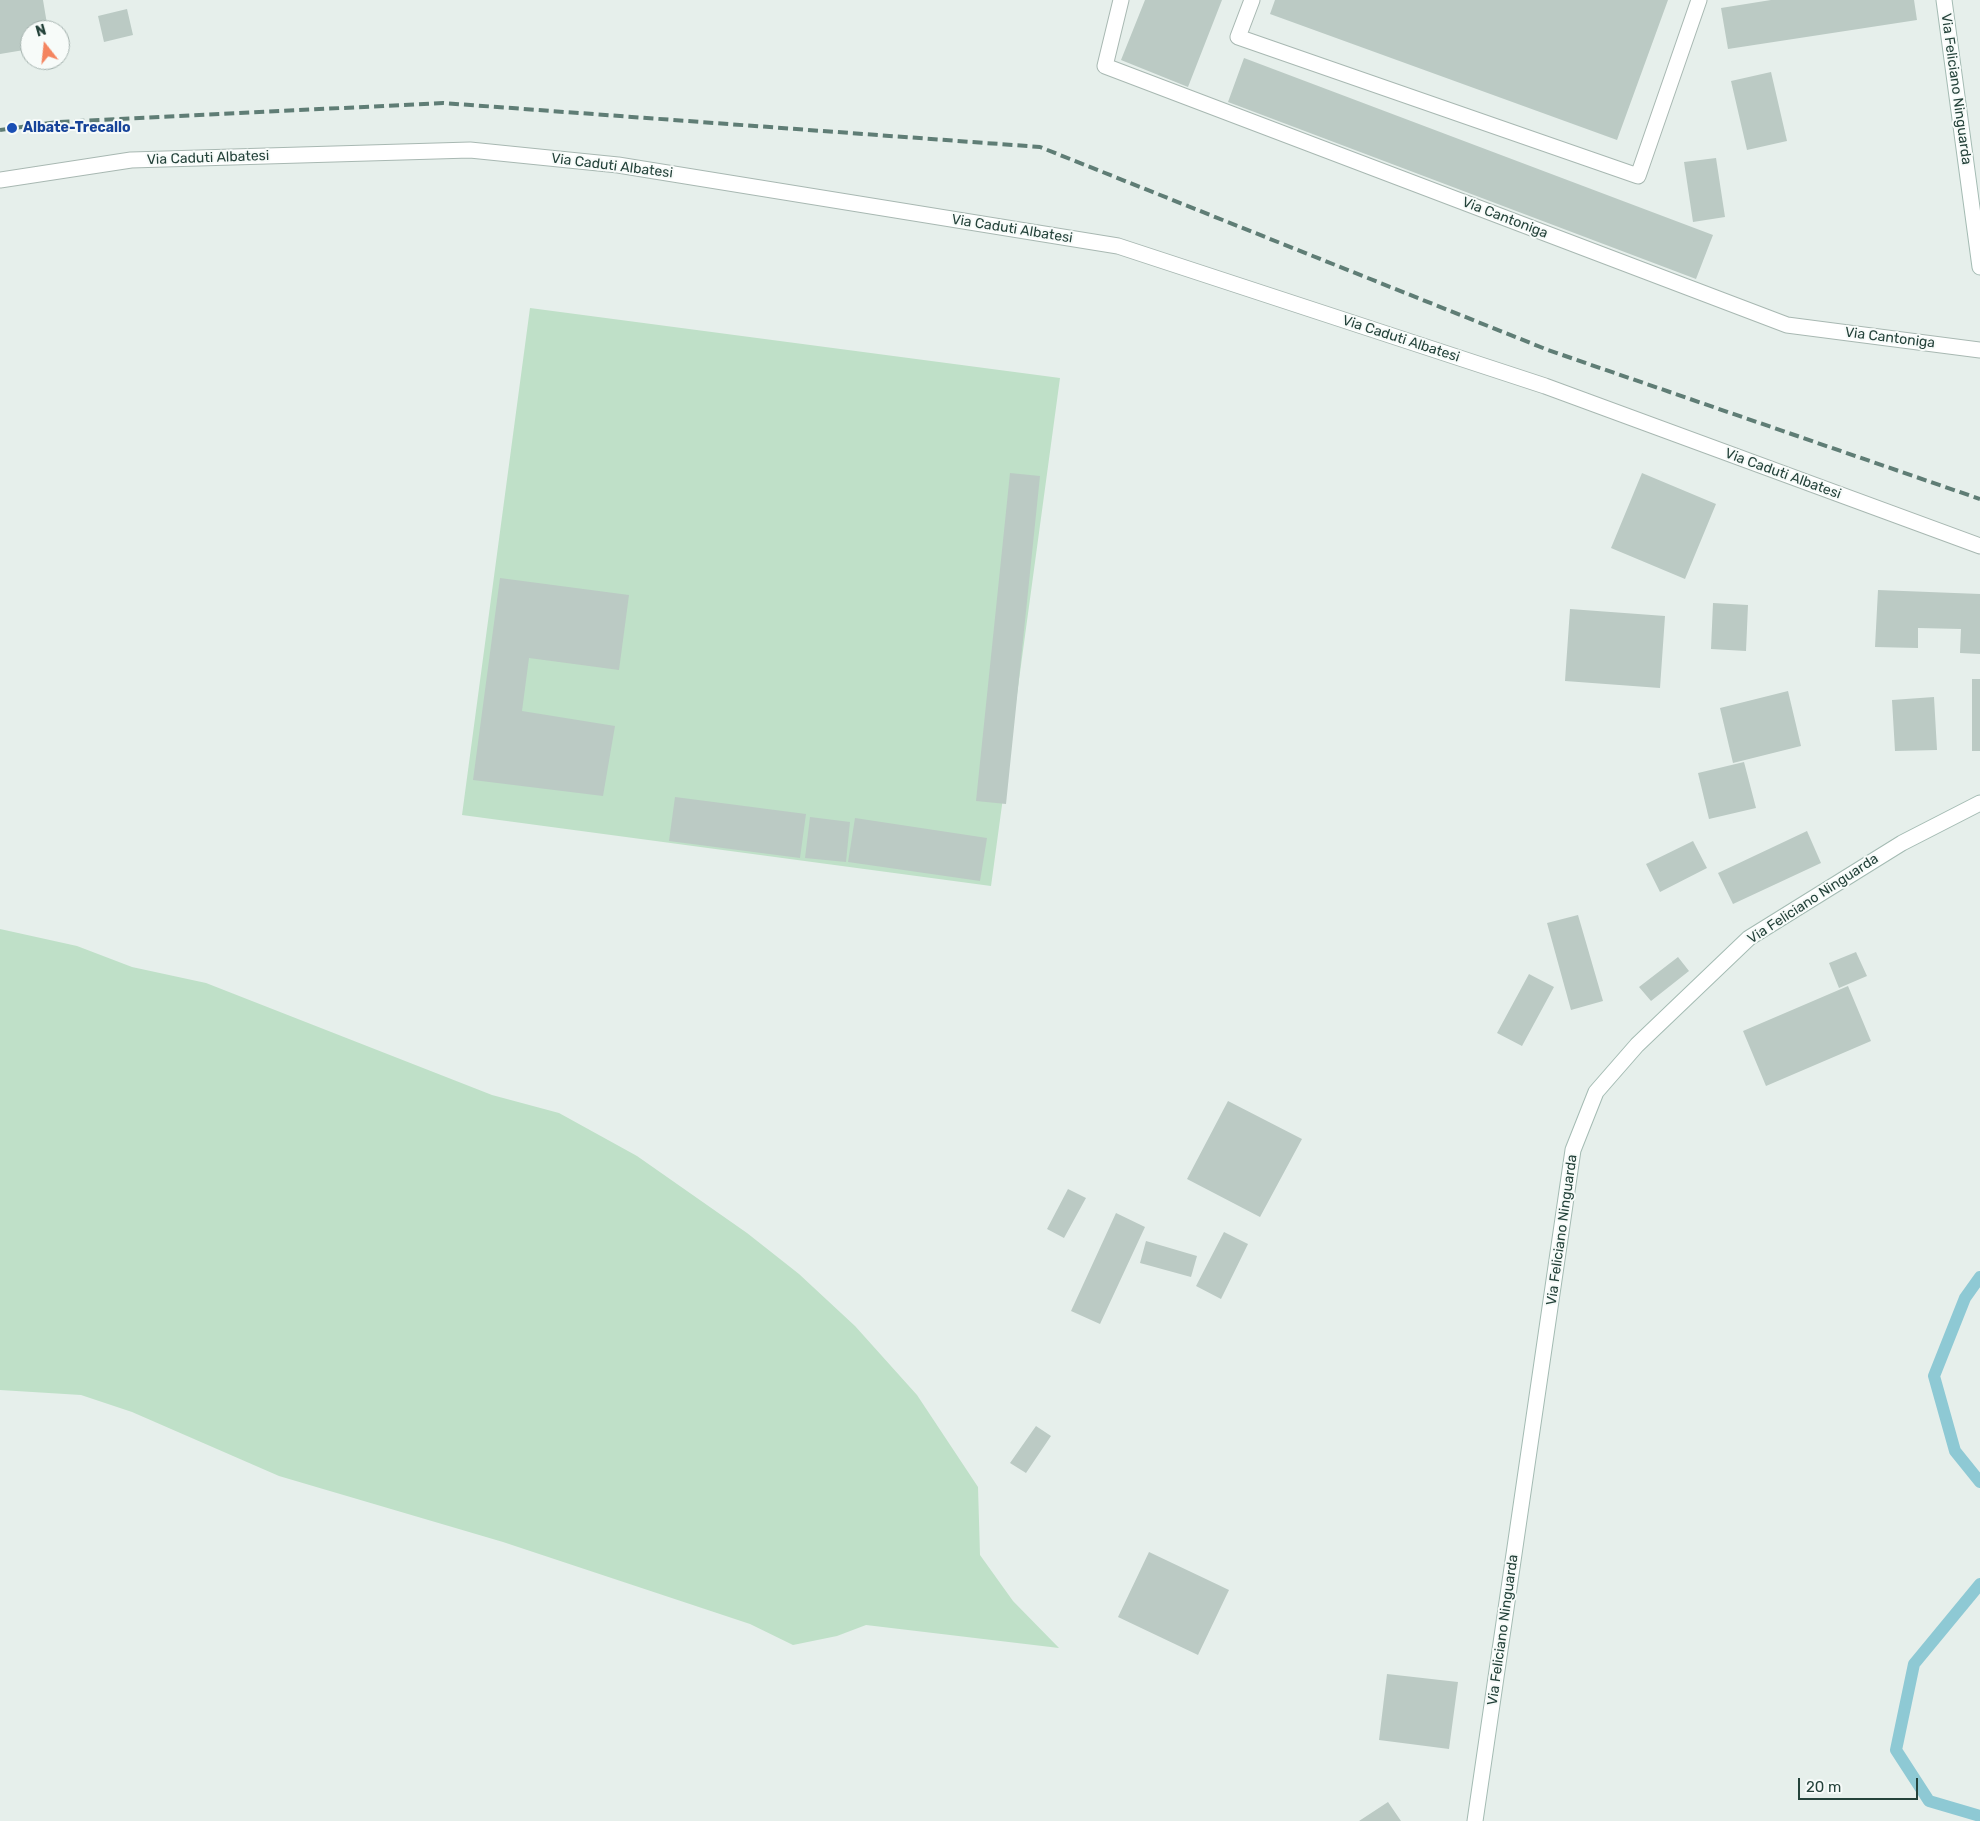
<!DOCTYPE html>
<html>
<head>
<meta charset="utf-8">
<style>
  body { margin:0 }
  #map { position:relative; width:1980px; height:1821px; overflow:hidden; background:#e6efeb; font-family:Rubik,sans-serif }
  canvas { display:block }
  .north { position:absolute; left:20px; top:20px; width:50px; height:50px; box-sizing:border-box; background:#f7fbf9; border:1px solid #a3b1ad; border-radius:50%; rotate:344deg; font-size:14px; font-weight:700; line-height:20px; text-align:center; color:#24423a }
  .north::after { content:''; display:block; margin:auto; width:18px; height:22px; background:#f4845f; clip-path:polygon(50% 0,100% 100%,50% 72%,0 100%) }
  .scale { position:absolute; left:1798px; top:1778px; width:120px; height:22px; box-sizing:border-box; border:2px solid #24423a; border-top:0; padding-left:6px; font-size:15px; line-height:18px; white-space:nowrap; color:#24423a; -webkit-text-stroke:4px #f7fbf9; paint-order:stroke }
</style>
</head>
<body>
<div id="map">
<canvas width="1980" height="1821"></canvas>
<div class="north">N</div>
<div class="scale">20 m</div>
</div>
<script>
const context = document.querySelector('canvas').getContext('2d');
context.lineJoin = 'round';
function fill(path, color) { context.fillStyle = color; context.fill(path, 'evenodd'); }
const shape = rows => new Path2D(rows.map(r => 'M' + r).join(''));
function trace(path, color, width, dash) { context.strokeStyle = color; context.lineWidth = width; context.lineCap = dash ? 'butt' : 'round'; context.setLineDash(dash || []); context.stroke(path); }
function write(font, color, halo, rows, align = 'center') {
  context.font = font + ' Rubik,sans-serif'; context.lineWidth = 4; context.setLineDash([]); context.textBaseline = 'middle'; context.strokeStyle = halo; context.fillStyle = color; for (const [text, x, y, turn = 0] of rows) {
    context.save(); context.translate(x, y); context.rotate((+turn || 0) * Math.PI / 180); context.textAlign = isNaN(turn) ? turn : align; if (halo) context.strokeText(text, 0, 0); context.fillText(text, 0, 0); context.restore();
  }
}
const green = shape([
  [530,308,1060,378,991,886,462,815],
  [0,929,77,946,132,967,206,983,492,1095,559,1113,637,1156,747,1233,799,1274,855,1326,917,1395,978,1487,980,1555,1013,1601,1059,1648,866,1625,837,1636,793,1645,750,1624,503,1542,279,1476,132,1412,81,1395,0,1390]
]);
const stream = shape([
  [1980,1277,1965,1298,1934,1376,1955,1451,1980,1482],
  [1980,1584,1914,1664,1896,1750,1929,1801,1980,1816]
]);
const building = shape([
  [0,0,43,0,48,30,30,30,30,49,0,54],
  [1145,0,1222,0,1188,87,1121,60],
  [1275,0,1668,0,1617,140,1270,14],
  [1771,0,1914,0,1917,20,1728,49,1721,8],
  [127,9,133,35,104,42,98,16],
  [1244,58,1713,235,1696,279,1228,102],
  [1771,72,1787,141,1747,150,1731,81],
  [1716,158,1725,217,1693,222,1684,162],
  [1010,473,1040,476,1006,804,976,801],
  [1642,473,1716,504,1685,579,1611,548],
  [500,578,629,595,619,670,529,658,522,711,615,726,603,796,473,780],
  [1878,590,1980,594,1980,654,1960,653,1961,629,1918,628,1918,648,1875,647],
  [1713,603,1748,605,1746,651,1711,649],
  [1570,609,1665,616,1660,688,1565,681],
  [1972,679,1980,679,1980,751,1972,751],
  [1788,691,1801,746,1733,763,1720,708],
  [1934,697,1937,750,1895,751,1892,700],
  [1744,762,1756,808,1709,819,1698,773],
  [675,797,806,814,800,858,669,841],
  [810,817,850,822,846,862,805,858],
  [855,818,987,838,980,881,848,862],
  [1807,831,1821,863,1733,904,1718,873],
  [1693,841,1707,868,1660,892,1646,864],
  [1578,915,1603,1001,1571,1010,1547,923],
  [1856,952,1867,976,1839,988,1829,963],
  [1678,957,1689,971,1651,1001,1639,987],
  [1529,974,1554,987,1522,1046,1497,1033],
  [1848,986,1871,1041,1766,1086,1743,1031],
  [1228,1101,1302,1139,1260,1217,1187,1179],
  [1068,1189,1086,1198,1064,1238,1047,1229],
  [1116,1213,1145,1227,1100,1324,1071,1311],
  [1224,1232,1248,1244,1221,1299,1196,1286],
  [1146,1241,1197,1256,1191,1277,1140,1263],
  [1036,1426,1051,1436,1026,1473,1010,1463],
  [1149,1552,1229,1590,1198,1655,1118,1617],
  [1387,1674,1458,1682,1449,1749,1379,1740],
  [1388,1802,1401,1821,1359,1821]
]);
const street = shape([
  [1121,0,1105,66,1787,325,1980,350],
  [1252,0,1238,37,1638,176,1699,0],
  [0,180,131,160,470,150,618,165,1118,246,1545,386,1980,546]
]);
const secondary = shape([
  [1944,0,1980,267],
  [1475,1821,1573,1150,1596,1092,1637,1045,1749,938,1902,843,1980,803]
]);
const rail = shape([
  [0,130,58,122,443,103,1040,147,1548,350,1980,499]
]);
const markers = [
  [12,128,6,"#1a4fb4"]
];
const streetNames = [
  ["Via Feliciano Ninguarda",1956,89,82],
  ["Via Caduti Albatesi",208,158,-2],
  ["Via Caduti Albatesi",612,166,7],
  ["Via Cantoniga",1505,218,21],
  ["Via Caduti Albatesi",1012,229,9],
  ["Via Cantoniga",1890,338,7],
  ["Via Caduti Albatesi",1401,339,18],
  ["Via Caduti Albatesi",1783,474,20],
  ["Via Feliciano Ninguarda",1813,899,-33],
  ["Via Feliciano Ninguarda",1562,1230,-82],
  ["Via Feliciano Ninguarda",1503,1630,-82]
];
const transitNames = [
  ["Albate-Trecallo",23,128]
];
fill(green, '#bfe0c8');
trace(stream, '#8ec9d4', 12);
fill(building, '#bbcac4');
trace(street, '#a8b8b2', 17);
trace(secondary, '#a4bbb3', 17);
trace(street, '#fff', 15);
trace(secondary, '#fff', 15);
trace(rail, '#5f7d75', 4, [10, 5]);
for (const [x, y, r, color] of markers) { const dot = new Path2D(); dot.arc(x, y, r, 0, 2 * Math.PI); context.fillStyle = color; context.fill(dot); trace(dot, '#f7fbf9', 2); }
write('14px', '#24423a', '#f7fbf9', streetNames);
write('bold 14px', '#164399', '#f7fbf9', transitNames, 'left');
</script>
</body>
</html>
